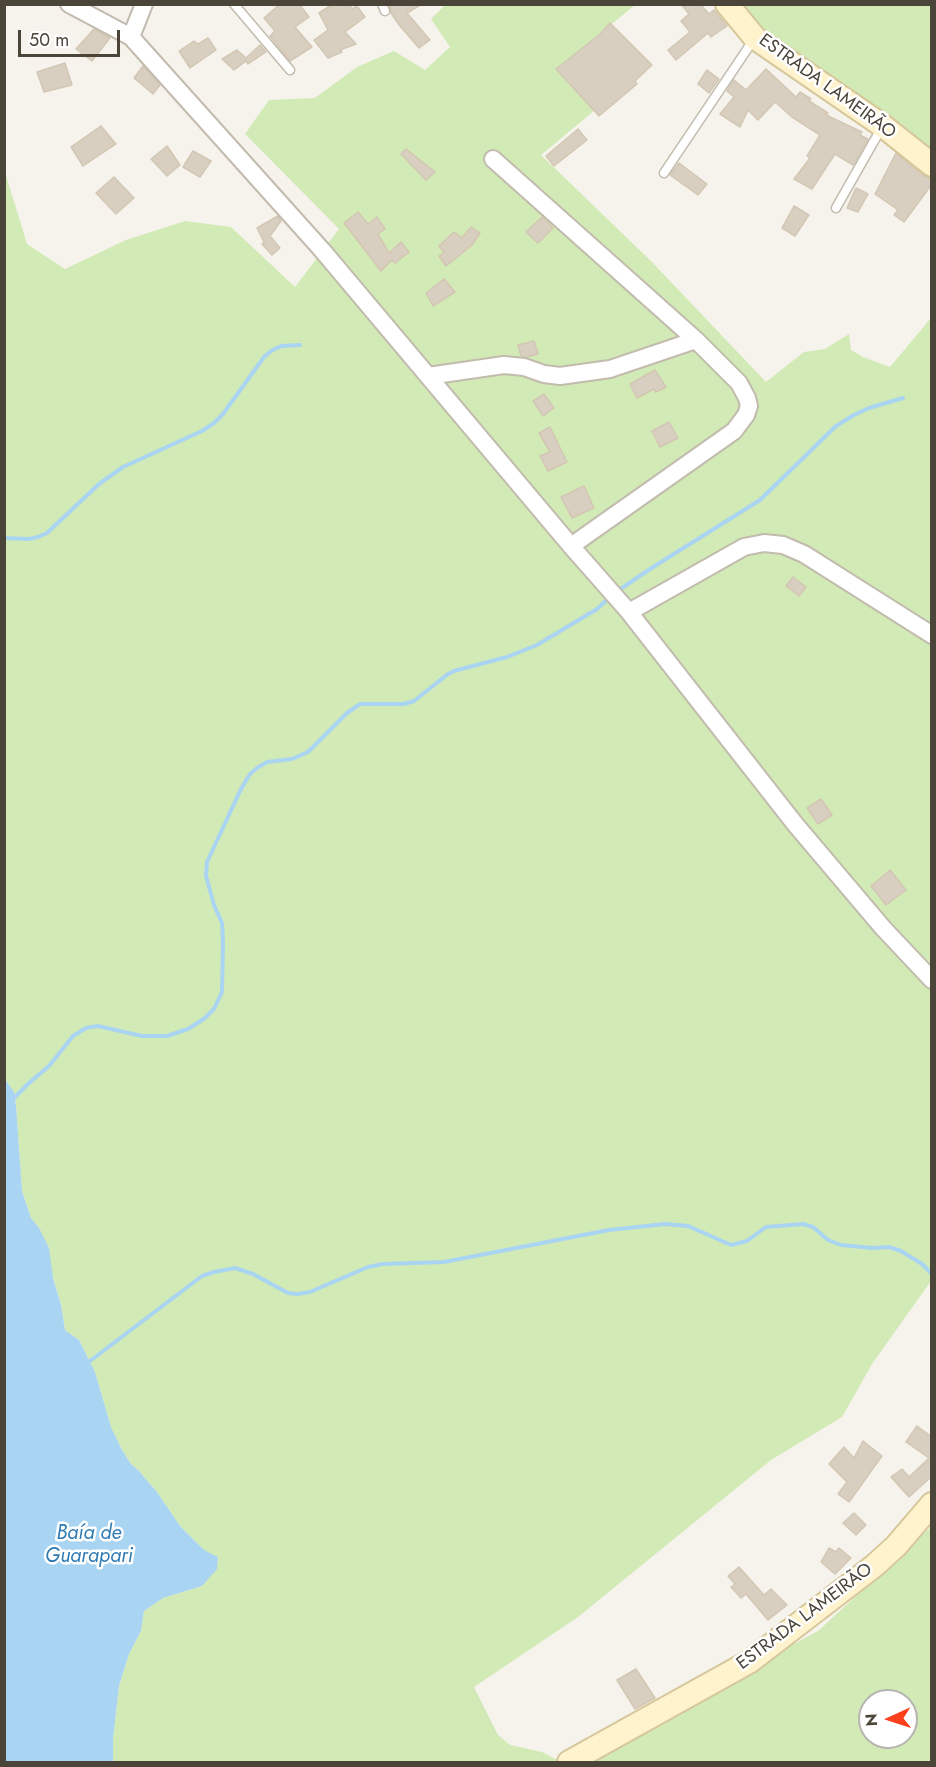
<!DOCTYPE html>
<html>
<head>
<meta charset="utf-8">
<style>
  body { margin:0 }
  #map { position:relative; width:936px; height:1767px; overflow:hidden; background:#f6f3ec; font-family:Jost,sans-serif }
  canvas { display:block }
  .frame { position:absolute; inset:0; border:6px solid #4b4439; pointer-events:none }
  .north { position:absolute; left:858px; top:1689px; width:60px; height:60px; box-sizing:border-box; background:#fff; border:2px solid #b7b4b0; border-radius:50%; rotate:267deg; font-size:16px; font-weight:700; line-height:24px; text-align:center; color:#4b4439 }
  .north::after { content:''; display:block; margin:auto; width:21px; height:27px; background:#fc3f1d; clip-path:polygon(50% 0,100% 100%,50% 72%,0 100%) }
  .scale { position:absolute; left:18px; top:30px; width:102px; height:27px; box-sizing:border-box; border:3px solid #4b4439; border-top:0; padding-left:8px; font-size:18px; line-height:21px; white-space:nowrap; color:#4b4439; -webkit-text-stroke:4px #fff; paint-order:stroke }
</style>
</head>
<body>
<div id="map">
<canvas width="936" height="1767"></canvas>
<div class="frame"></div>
<div class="north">N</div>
<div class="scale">50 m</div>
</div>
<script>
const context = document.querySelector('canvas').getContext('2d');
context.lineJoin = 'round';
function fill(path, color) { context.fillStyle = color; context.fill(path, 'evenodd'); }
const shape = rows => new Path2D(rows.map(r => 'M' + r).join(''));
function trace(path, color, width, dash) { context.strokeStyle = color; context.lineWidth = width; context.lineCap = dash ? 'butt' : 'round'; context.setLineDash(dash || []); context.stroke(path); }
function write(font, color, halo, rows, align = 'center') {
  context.font = font + ' Jost,sans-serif'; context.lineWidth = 5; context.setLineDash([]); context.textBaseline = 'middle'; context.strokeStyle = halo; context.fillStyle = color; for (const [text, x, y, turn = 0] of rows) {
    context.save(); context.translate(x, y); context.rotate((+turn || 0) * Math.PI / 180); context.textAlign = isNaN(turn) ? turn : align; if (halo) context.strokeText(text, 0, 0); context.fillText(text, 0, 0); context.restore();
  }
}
const green = shape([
  [445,5,635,5,579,51,613,95,541,155,651,261,766,382,804,352,825,349,849,334,851,350,863,357,890,367,931,318,931,1281,872,1364,842,1417,771,1460,578,1617,474,1687,498,1735,510,1745,542,1752,561,1762,113,1762,113,1739,119,1686,129,1654,141,1631,144,1611,163,1598,202,1586,204,1550,180,1526,157,1492,139,1471,131,1464,122,1450,111,1427,95,1372,79,1340,65,1330,61,1305,39,1228,31,1218,22,1191,16,1106,14,1092,5,1079,4,169,27,244,65,269,126,240,185,221,231,227,295,287,339,229,245,134,269,100,315,98,357,67,394,51,425,70,450,47,431,19],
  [734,5,931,5,931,148,855,104,749,20],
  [931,1527,931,1762,565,1762,639,1728,818,1631],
  [870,1701,906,1701,906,1737,870,1737]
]);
const water = shape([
  [5,1079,14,1092,16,1106,22,1191,31,1218,39,1228,49,1248,53,1278,61,1305,65,1330,79,1340,95,1372,111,1427,122,1450,131,1464,139,1471,157,1492,180,1526,204,1550,218,1557,217,1569,202,1586,163,1598,144,1611,141,1631,129,1654,119,1686,113,1739,113,1762,5,1762]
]);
const stream = shape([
  [4,538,29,539,38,537,47,533,99,484,123,467,202,431,214,423,223,414,264,357,271,351,281,346,300,345],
  [616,592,650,569,760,500,836,426,854,415,869,408,903,398],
  [13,1099,29,1083,49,1066,73,1036,86,1028,98,1026,142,1036,167,1036,188,1029,205,1018,214,1009,222,992,223,943,222,923,214,905,206,876,207,862,241,789,250,774,257,768,267,762,292,759,308,752,347,713,360,704,404,704,414,701,448,674,454,671,507,657,537,645,597,609,610,597],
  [85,1363,90,1361,202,1276,214,1272,235,1268,253,1274,288,1293,297,1294,310,1292,368,1267,383,1264,444,1262,609,1230,665,1224,688,1226,731,1245,747,1241,766,1227,803,1224,813,1227,828,1240,841,1245,872,1248,889,1247,901,1251,922,1264,932,1274]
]);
const building = shape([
  [280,4,299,4,309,17,295,27,312,47,290,61,270,36,275,31,264,18,280,4],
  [333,4,349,4,352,9,357,6,365,17,345,32,356,44,340,50,342,52,328,58,314,40,328,30,319,13,333,4],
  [389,4,422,4,407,13,430,40,419,48,400,26,391,13,389,4],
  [681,4,700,4,709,14,714,10,727,26,711,37,708,33,676,60,668,50,690,32,681,21,689,14,681,4],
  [610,23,652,65,635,81,637,84,599,116,556,69,599,35,610,23],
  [94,29,110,38,92,61,76,49,94,29],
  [208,38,216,50,190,68,179,51,194,41,198,44,208,38],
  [260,45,266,52,248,64,246,61,234,70,222,59,237,50,246,58,260,45],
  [65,63,72,85,44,92,37,72,65,63],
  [143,66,160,85,153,94,134,78,143,66],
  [766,69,796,97,800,92,811,99,809,101,828,113,826,115,862,132,860,135,868,139,853,165,835,154,812,189,794,179,810,158,807,156,820,135,792,117,775,102,758,120,748,110,740,127,720,114,734,97,727,91,734,80,746,90,766,69],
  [707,70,719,79,709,93,698,84,707,70],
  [101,126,116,144,83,166,71,147,101,126],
  [578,129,587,140,554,166,546,156,578,129],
  [167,146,180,165,167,176,151,159,167,146],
  [406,149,435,172,426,180,401,154,406,149],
  [193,151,211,161,200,177,183,167,193,151],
  [896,153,924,176,932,178,932,184,904,222,894,215,898,210,875,194,896,153],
  [679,163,707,184,698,195,670,175,679,163],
  [114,177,134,198,116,214,96,193,114,177],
  [856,188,868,194,858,212,847,208,856,188],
  [794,206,809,215,795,236,782,228,794,206],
  [358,212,368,224,377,217,385,229,378,234,389,253,401,242,409,252,395,263,392,260,381,271,344,223,358,212],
  [278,216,281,221,270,236,280,248,272,255,262,244,264,242,257,228,278,216],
  [542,217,553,228,538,243,526,232,542,217],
  [471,227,480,233,472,245,446,266,439,256,444,252,439,246,454,232,462,238,471,227],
  [444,279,455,292,433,306,426,293,444,279],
  [534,341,538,354,527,357,521,356,518,345,534,341],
  [655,370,666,387,656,392,654,389,637,398,630,384,655,370],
  [544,394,554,408,543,416,533,401,544,394],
  [669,422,678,438,660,447,652,431,669,422],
  [550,427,567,462,548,471,540,456,550,452,539,433,550,427],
  [584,486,594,508,572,518,561,497,584,486],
  [793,577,806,587,799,596,786,586,793,577],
  [821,799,832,815,818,824,807,808,821,799],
  [890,870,906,890,886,905,871,886,890,870],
  [917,1426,932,1437,932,1476,909,1497,891,1477,902,1469,909,1477,929,1458,906,1442,917,1426],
  [863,1441,882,1456,849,1502,838,1494,847,1482,829,1464,844,1447,854,1458,863,1441],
  [854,1513,866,1525,856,1535,843,1523,854,1513],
  [829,1548,836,1552,839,1548,851,1558,835,1574,821,1562,829,1548],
  [739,1567,764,1595,771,1589,787,1605,768,1620,746,1594,741,1598,731,1587,735,1584,728,1576,739,1567],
  [636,1669,655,1698,635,1709,617,1680,636,1669]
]);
const lane = shape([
  [234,4,290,70],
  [382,4,385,11],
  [664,173,754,39],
  [836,208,882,127]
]);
const street = shape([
  [69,4,131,37,322,250,571,546,629,612,795,824,883,928,932,980],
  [131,37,144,4],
  [493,159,696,340,739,383,747,398,749,406,746,415,734,431,571,546],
  [428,376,504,365,524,367,544,374,560,376,610,369,696,340],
  [629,612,744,547,764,543,783,545,804,554,932,635]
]);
const secondary = shape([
  [727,4,755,38,883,126,932,165],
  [569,1762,749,1662,874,1566,896,1546,932,1504]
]);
const streetNames = [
  ["ESTRADA LAMEIRÃO",827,87,36],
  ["ESTRADA LAMEIRÃO",805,1617,-37]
];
const waterNames = [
  ["Baía de",89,1534],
  ["Guarapari",89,1557]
];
fill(green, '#d2eab5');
fill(water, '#a9d4f2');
trace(stream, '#a9d4f2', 4);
fill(building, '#d8cfc1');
trace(building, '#d3c7b4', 1.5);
trace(lane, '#c2bbae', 11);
trace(street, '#c2bbae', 20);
trace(secondary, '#d6c79b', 26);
trace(lane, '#fff', 8);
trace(street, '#fff', 16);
trace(secondary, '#fff3cd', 22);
write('18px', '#4b4439', '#fff', streetNames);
write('italic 20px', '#2e7ab2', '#fff', waterNames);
</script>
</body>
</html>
